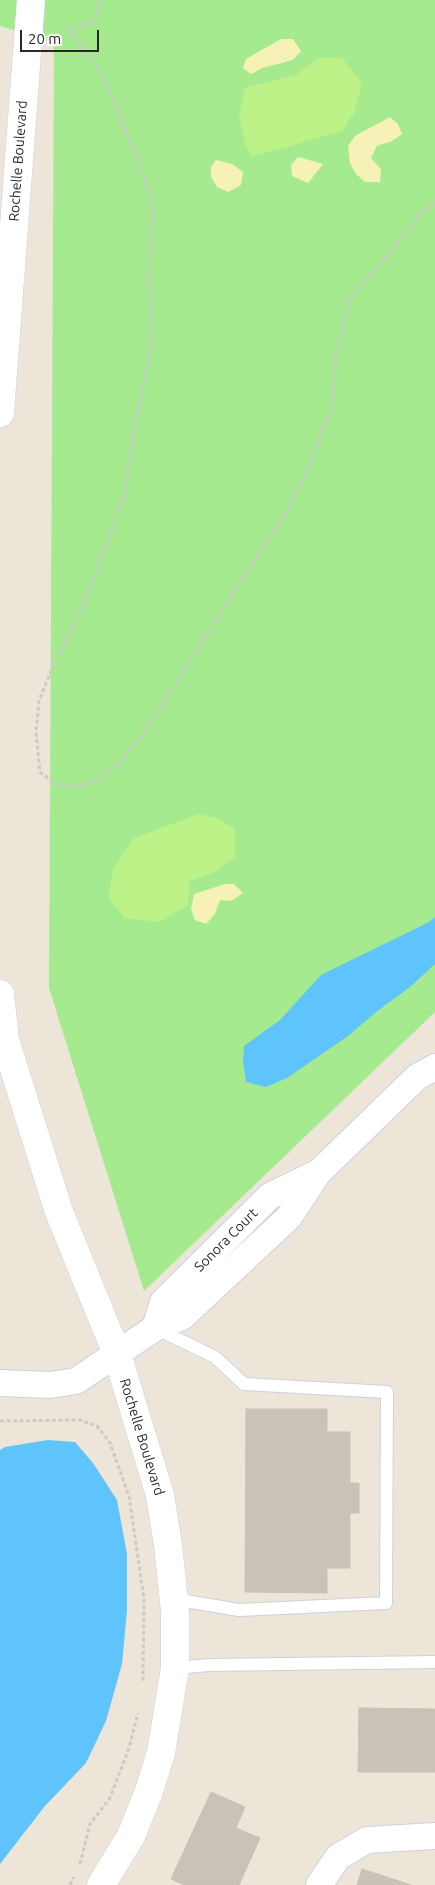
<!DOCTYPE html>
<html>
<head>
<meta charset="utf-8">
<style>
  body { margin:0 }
  #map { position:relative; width:435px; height:1885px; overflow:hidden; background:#ede6d8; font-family:Ubuntu,sans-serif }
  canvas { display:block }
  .scale { position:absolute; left:20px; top:30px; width:79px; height:22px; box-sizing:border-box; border:2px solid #282828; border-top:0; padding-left:6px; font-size:15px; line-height:18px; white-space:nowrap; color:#282828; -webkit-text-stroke:4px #fff; paint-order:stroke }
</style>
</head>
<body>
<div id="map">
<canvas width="435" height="1885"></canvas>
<div class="scale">20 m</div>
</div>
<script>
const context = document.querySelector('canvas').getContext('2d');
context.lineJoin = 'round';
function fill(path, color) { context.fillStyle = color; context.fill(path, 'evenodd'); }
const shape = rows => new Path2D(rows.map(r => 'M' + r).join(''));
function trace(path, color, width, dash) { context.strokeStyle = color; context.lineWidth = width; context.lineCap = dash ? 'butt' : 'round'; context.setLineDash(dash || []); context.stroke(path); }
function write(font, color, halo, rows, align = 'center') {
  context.font = font + ' Ubuntu,sans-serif'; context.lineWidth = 5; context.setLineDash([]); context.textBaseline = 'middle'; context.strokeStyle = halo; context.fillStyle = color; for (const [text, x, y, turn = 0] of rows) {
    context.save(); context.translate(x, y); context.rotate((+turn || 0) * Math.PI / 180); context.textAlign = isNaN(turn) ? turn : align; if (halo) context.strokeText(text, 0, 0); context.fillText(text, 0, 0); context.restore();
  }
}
const green = shape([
  [0,0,435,0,435,1012,144,1291,49,988,54,43,0,26]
]);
const sand = shape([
  [281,39,293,39,301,51,293,60,262,68,251,74,243,68,246,59],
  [390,117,398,124,402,134,392,141,377,146,371,158,381,169,380,182,365,182,356,174,350,163,348,146,355,136],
  [298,157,323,164,308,183,292,176,291,165],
  [216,160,232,164,243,172,241,185,228,192,217,187,211,177,211,167],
  [225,884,234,884,243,893,231,901,220,900,215,914,206,924,195,920,191,909,194,894]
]);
const pitch = shape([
  [318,58,342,58,362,84,354,113,342,131,251,157,245,143,239,115,245,88,297,74],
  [199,814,217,818,235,829,235,857,214,873,190,881,188,905,160,922,124,918,108,897,114,867,134,838]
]);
const water = shape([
  [435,917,435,964,410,987,376,1012,348,1036,287,1078,266,1087,246,1082,243,1061,244,1046,280,1020,321,975,429,922],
  [48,1440,75,1442,93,1463,117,1500,127,1554,127,1611,122,1664,106,1721,86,1763,45,1806,0,1864,0,1450,5,1447]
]);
const building = shape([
  [246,1409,327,1409,327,1432,350,1432,350,1483,359,1483,359,1513,350,1513,350,1568,327,1568,327,1593,245,1592,246,1409],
  [359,1708,435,1709,435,1772,358,1772,359,1708],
  [211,1792,245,1807,236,1828,260,1838,239,1885,184,1885,171,1879,211,1792],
  [362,1869,411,1885,357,1885,362,1869]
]);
const path = shape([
  [100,0,95,21,69,29,106,80,146,182,153,208,149,274,152,298,150,355,138,410,125,493,85,601,55,661,39,701,36,733,40,772,56,784,85,785,101,779,116,766,136,743,159,710,287,510,306,473,332,406,336,352,350,299,422,213,435,201],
  [0,1421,80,1420,97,1426,110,1443,129,1496,144,1599,143,1682],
  [80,1864,90,1824,110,1798,129,1748,138,1713],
  [70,1885,74,1877]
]);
const service = shape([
  [155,1328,215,1357,244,1384,387,1392,386,1603,239,1610,174,1599],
  [175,1668,209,1665,435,1662]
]);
const minor = shape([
  [155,1328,163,1302,270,1196,317,1173],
  [0,1383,50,1385,76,1381,155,1328,182,1317,289,1217,318,1173,417,1077,435,1067],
  [319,1885,338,1857,367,1840,435,1836]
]);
const secondary = shape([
  [0,413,31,0],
  [0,994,5,1040,59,1212,117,1354,160,1495,168,1545,175,1611,175,1668,161,1753,148,1794,131,1836,101,1885]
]);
const streetNames = [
  ["Rochelle Boulevard",18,161,-86],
  ["Sonora Court",226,1240,-45],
  ["Rochelle Boulevard",142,1437,73]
];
fill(green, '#a5ea8e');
fill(sand, '#f6f2b7');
fill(pitch, '#bcf288');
fill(water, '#5fc4fb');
fill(building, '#c8c2b8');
trace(building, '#c8c2b2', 1);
trace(service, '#cdd0e3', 14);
trace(minor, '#cdd0e3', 28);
trace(secondary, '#cdd0e3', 29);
trace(path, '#cbcbcb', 3, [4, 2.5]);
trace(service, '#fff', 12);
trace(minor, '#fff', 26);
trace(secondary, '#fff', 28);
write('14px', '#282828', '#fff', streetNames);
</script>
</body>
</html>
